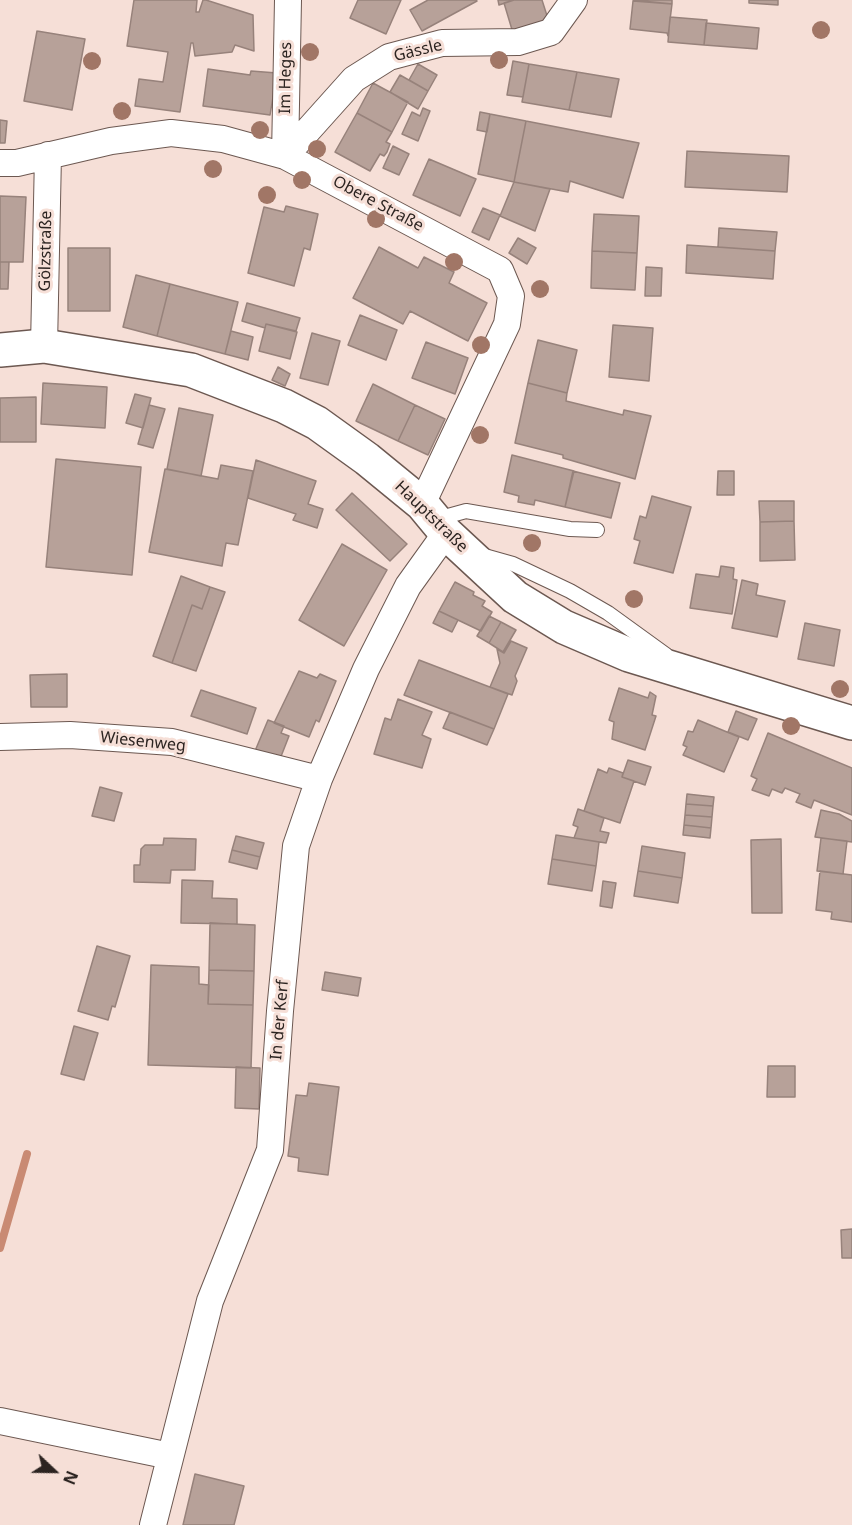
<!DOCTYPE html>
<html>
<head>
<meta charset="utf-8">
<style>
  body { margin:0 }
  #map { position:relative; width:852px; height:1525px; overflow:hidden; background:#f6dfd7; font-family:"Noto Sans",sans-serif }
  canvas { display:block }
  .north { position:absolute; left:24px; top:1441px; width:60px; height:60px; -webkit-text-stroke:4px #f6dfd7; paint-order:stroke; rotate:112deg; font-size:16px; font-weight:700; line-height:24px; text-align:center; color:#2c2421 }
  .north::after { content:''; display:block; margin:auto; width:21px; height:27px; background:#2c2421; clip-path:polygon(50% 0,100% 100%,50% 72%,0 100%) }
</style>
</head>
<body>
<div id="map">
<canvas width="852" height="1525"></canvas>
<div class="north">N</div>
</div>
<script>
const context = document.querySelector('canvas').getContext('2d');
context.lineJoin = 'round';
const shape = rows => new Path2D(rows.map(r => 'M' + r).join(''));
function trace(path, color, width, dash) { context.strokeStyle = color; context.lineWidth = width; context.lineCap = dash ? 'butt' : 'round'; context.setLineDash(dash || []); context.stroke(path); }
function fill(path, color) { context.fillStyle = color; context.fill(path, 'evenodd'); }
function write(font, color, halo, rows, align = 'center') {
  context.font = font + ' "Noto Sans",sans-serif'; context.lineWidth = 6; context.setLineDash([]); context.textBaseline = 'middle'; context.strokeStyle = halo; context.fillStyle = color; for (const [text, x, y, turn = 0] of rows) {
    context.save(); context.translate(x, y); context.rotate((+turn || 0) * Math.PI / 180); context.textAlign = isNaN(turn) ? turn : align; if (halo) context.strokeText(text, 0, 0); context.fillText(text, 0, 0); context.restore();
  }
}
const stream = shape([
  [0,1248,27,1154]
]);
const building = shape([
  [134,0,197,0,196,12,199,12,203,0,206,0,253,15,254,51,235,45,232,52,195,56,193,43,191,43,180,112,135,106,139,79,163,82,168,52,127,46,134,0],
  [358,0,401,0,386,34,350,18,358,0],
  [428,0,476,0,477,1,422,31,410,10,428,0],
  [498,0,514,0,499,5,498,0],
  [514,0,542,0,549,22,513,33,504,3,514,0],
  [633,0,672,0,672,4,633,0],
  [749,0,778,0,778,5,749,3,749,0],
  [633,1,672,4,668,36,667,33,630,29,633,1],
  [670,17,707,20,704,45,668,42,670,17],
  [706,23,759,28,757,49,704,45,706,23],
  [37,31,85,39,72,110,24,101,37,31],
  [513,61,529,64,523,97,507,95,513,61],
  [418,64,437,75,428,91,409,80,418,64],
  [529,64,577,72,569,110,522,102,529,64],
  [208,69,250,75,251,71,277,73,270,115,203,106,208,69],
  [577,72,619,79,611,117,569,110,577,72],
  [400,75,428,91,418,109,390,92,400,75],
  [373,83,408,102,392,132,357,113,373,83],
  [423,108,430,111,418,141,402,134,412,112,420,116,423,108],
  [480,112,490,114,487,132,477,130,480,112],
  [357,113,392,132,386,142,390,144,387,152,384,156,380,154,370,171,335,152,357,113],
  [490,114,526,121,514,182,478,174,490,114],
  [0,120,7,121,5,143,0,143,0,120],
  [526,121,639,143,623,198,570,181,568,192,514,182,526,121],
  [393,146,409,154,399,175,383,168,393,146],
  [687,151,789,156,787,192,685,187,687,151],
  [429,159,476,179,460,216,413,195,429,159],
  [514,182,550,189,535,231,500,216,514,182],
  [0,196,26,197,23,262,0,262,0,196],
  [286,206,318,214,310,250,304,248,294,286,248,273,264,207,284,212,286,206],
  [483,208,500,215,489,240,472,232,483,208],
  [594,214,639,216,637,253,592,251,594,214],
  [719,228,777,232,775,251,718,247,719,228],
  [518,238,536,248,527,264,509,253,518,238],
  [687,245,775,251,773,279,686,273,687,245],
  [379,247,418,268,424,257,454,272,449,283,487,303,468,341,410,311,403,324,353,298,379,247],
  [68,248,110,248,110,311,68,311,68,248],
  [592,251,637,253,635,290,591,288,592,251],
  [0,262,9,262,8,289,0,289,0,262],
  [646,267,662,268,661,296,645,296,646,267],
  [136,275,170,284,157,336,123,327,136,275],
  [170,284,238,302,225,354,157,336,170,284],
  [247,303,300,318,296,331,266,324,265,328,242,321,247,303],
  [360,315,397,330,386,360,348,345,360,315],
  [266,324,297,332,290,359,259,351,266,324],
  [613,325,653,328,649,381,609,377,613,325],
  [231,331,253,337,248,360,225,354,231,331],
  [312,333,340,341,328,385,300,378,312,333],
  [538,340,577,350,567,393,528,383,538,340],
  [426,342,468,358,455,394,412,378,426,342],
  [278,367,290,374,285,386,272,380,278,367],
  [43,383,107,387,105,428,41,424,43,383],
  [528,383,567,393,566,401,623,415,624,410,651,416,635,479,563,458,563,455,515,443,528,383],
  [373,384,415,405,398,441,356,421,373,384],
  [135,394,151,398,143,428,126,423,135,394],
  [36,397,36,442,0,442,0,398,36,397],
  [149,405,165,409,153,448,138,444,149,405],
  [415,405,445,419,428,455,398,441,415,405],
  [179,408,213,415,201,476,167,469,179,408],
  [512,455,574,471,565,507,535,500,534,505,518,502,519,496,504,492,512,455],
  [56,459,141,467,132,575,46,567,56,459],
  [256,460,316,481,308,504,323,509,317,528,293,520,296,514,248,498,256,460],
  [221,465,253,471,238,545,226,543,222,566,149,552,165,469,218,479,221,465],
  [573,471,620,483,611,518,565,507,573,471],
  [718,471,734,471,734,495,717,495,718,471],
  [352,493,407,544,390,561,336,510,352,493],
  [652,496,691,507,673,573,634,563,640,541,634,539,640,516,646,518,652,496],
  [759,501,794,501,794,521,760,522,759,501],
  [794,521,795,560,760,561,760,522,794,521],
  [342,544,387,570,344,646,299,620,342,544],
  [721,566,734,568,733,579,737,580,732,614,690,608,696,574,719,577,721,566],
  [181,576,210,587,202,609,192,605,172,663,153,656,181,576],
  [742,580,758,584,756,595,785,601,777,637,732,628,742,580],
  [455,582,474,592,473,595,485,601,482,606,492,612,481,631,439,611,455,582],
  [210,587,225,592,196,671,172,663,192,605,202,609,210,587],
  [439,611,458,620,452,632,433,623,439,611],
  [489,616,501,622,489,643,477,636,489,616],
  [501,622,516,630,503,652,489,643,501,622],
  [805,623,840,630,834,666,798,659,805,623],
  [511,641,527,648,515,676,517,681,512,695,490,687,500,663,497,649,504,653,511,641],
  [419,660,508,694,494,729,404,695,419,660],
  [299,671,317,678,320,674,336,681,319,722,316,720,309,737,274,723,299,671],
  [67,674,67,707,31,707,30,675,67,674],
  [619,688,648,698,650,692,656,696,652,715,656,716,645,750,612,739,614,722,609,720,619,688],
  [201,690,256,708,247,734,191,716,201,690],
  [398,699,432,712,422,735,431,739,422,768,374,754,385,718,391,720,398,699],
  [736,711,757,719,748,740,728,732,736,711],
  [450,712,494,729,487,745,443,728,450,712],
  [268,720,284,726,281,733,289,736,280,759,255,751,268,720],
  [698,720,739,737,724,772,683,755,687,747,683,745,688,731,693,732,698,720],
  [768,733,852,768,852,815,814,800,811,808,796,802,800,794,785,788,782,793,772,789,769,796,752,790,757,779,751,776,768,733],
  [628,760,651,767,645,785,622,777,628,760],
  [609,768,623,773,622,777,634,781,620,823,584,811,598,769,607,773,609,768],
  [100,787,122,793,114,821,92,816,100,787],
  [687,794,714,797,713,806,686,804,687,794],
  [686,804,713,806,712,817,685,815,686,804],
  [578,809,604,818,600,831,609,833,606,843,574,838,578,827,573,825,578,809],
  [821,810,839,814,852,821,852,842,815,837,821,810],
  [685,815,712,817,711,828,684,825,685,815],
  [684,825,711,828,710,838,683,835,684,825],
  [556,835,599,842,596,866,552,859,556,835],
  [236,836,264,843,260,857,232,850,236,836],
  [164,838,196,839,195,870,171,870,170,883,134,882,134,865,140,865,141,849,145,845,163,845,164,838],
  [821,838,847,841,843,874,817,871,821,838],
  [781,839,782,913,752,913,751,840,781,839],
  [642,846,685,853,682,878,638,871,642,846],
  [232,850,260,857,257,869,229,862,232,850],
  [552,859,596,866,592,891,548,884,552,859],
  [638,871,682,878,678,903,634,896,638,871],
  [820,871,852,875,852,922,831,919,832,912,816,910,820,871],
  [182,880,213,881,212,898,237,899,237,924,181,923,182,880],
  [603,881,616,883,612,908,600,906,603,881],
  [210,923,255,925,254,971,209,970,210,923],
  [97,946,130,956,115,1007,112,1006,108,1020,78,1011,97,946],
  [151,965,199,967,199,984,209,985,208,1004,253,1005,251,1068,148,1065,151,965],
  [209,970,254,971,253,1005,208,1004,209,970],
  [325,972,361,978,358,996,322,990,325,972],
  [74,1026,98,1033,84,1080,61,1074,74,1026],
  [768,1066,795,1066,795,1097,767,1097,768,1066],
  [236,1067,260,1068,259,1109,235,1108,236,1067],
  [309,1083,339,1087,328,1175,298,1171,299,1158,288,1156,296,1095,307,1096,309,1083],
  [852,1229,852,1258,842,1258,841,1230,852,1229],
  [195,1474,244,1486,234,1525,183,1525,195,1474]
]);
const lane = shape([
  [437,519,466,511,570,529,597,530],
  [481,555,513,564,570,591,608,613,666,655]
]);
const street = shape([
  [285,156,354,79,389,57,442,43,518,42,551,32,574,0],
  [285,156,288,0],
  [0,163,17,163,111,141,171,133,223,139,285,156,500,270,511,296,507,324,422,504],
  [44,346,48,155],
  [0,737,70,735,172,742,319,779],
  [0,1421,170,1456],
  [153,1525,210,1301,270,1150,280,1011,296,846,319,779,366,669,408,586,446,533]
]);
const secondary = shape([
  [0,350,44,346,191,370,284,406,317,423,367,459,422,504,446,533,515,597,564,627,629,655,852,723]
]);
const trees = [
  [821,30],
  [310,52],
  [499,60],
  [92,61],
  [122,111],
  [260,130],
  [317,149],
  [213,169],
  [302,180],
  [267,195],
  [376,219],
  [454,262],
  [540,289],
  [481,345],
  [480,435],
  [532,543],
  [634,599],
  [840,689],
  [791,726]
];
const streetNames = [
  ["Gässle",418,51,-14],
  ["Im Heges",286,78,-89],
  ["Obere Straße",378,204,28],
  ["Gölzstraße",46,251,-89],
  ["Hauptstraße",431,517,44],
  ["Wiesenweg",143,742,6],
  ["In der Kerf",280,1020,-85]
];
trace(stream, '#c98a73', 8);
fill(building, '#b7a199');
trace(building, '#97827b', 1.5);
trace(lane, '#6c5851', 16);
trace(street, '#6c5851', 28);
trace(secondary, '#6c5851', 36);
trace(lane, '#fff', 14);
trace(street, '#fff', 26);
trace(secondary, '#fff', 33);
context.fillStyle = '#a17666';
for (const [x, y] of trees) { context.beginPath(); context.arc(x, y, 9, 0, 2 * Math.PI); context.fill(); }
write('16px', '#2c2421', '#f6dfd7', streetNames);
</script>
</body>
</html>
